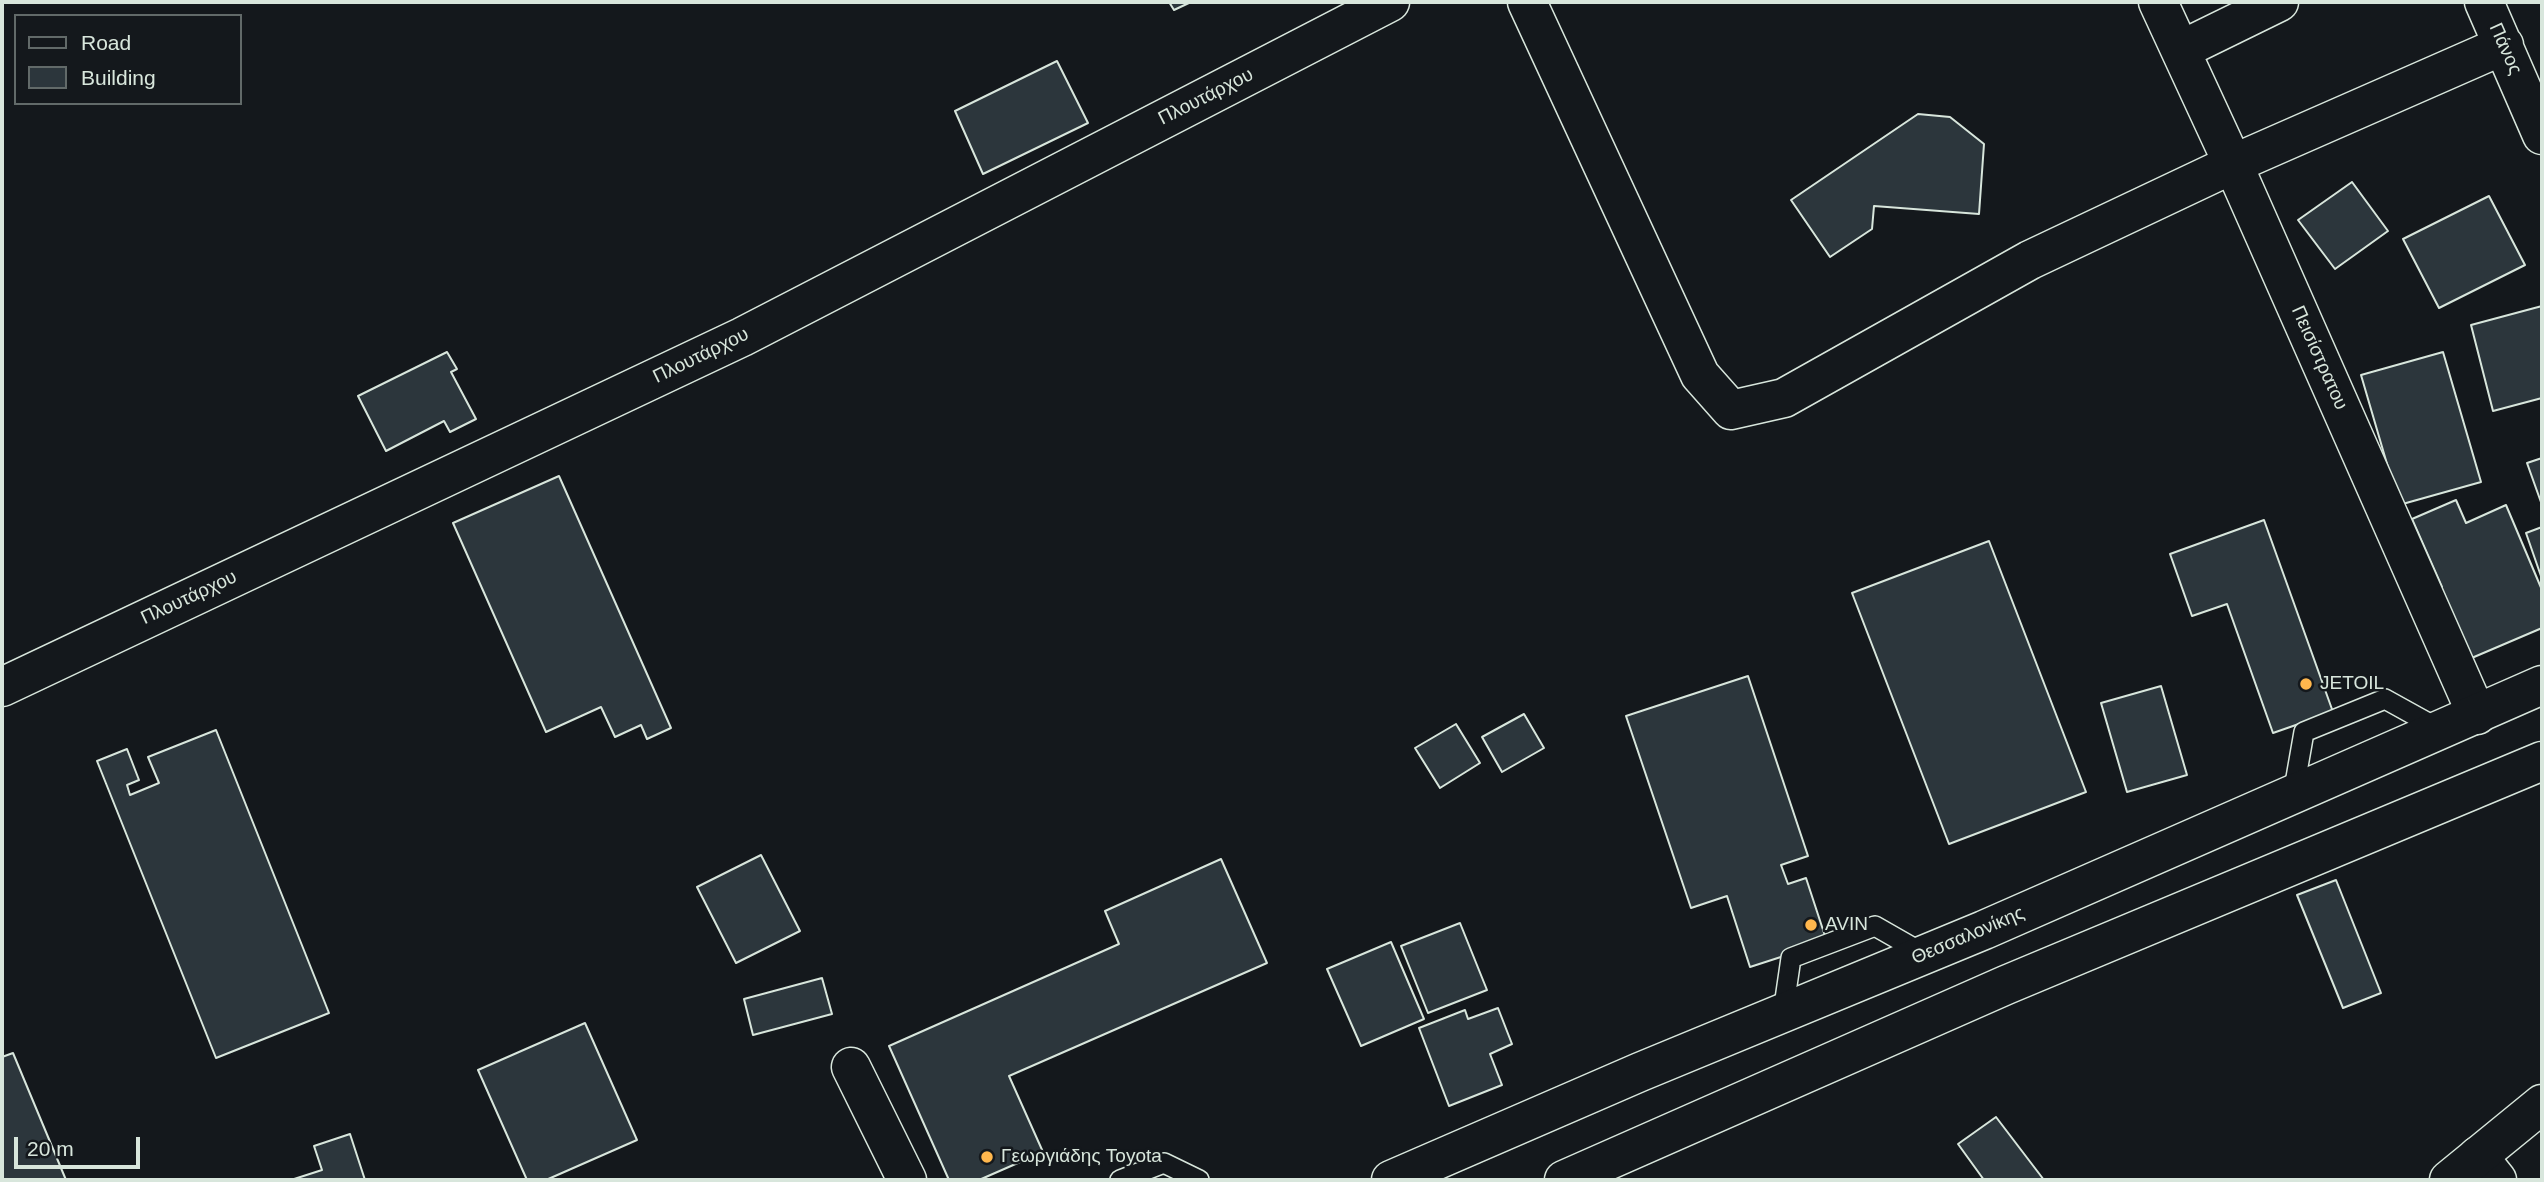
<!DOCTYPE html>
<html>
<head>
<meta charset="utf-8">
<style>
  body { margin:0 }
  #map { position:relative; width:2544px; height:1182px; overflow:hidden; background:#14181c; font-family:Arial,sans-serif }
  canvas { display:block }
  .frame { position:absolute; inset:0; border:4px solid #d8e6dc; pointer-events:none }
  .legend { position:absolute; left:14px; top:14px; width:228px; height:91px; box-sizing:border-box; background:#14181c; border:2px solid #626a69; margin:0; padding:9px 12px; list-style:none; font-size:21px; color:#d8e6dc }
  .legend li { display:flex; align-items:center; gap:14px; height:35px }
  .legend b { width:35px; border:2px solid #626a69 }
  .scale { position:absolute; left:14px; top:1137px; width:126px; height:32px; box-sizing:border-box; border:4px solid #d8e6dc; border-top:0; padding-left:9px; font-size:21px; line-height:24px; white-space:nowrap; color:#d8e6dc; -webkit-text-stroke:5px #14181c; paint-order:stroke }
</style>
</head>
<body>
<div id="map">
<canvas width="2544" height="1182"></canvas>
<div class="frame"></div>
<ul class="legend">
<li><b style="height:9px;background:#14181c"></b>Road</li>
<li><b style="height:19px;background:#2c363c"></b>Building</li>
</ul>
<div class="scale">20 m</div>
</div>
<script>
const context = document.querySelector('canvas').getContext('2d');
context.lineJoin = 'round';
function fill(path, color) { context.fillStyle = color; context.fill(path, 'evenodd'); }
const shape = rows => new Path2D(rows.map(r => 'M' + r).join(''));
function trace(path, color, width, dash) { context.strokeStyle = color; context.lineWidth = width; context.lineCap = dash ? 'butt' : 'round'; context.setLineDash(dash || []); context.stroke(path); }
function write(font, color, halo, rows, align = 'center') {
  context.font = font + ' Arial,sans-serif'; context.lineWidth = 5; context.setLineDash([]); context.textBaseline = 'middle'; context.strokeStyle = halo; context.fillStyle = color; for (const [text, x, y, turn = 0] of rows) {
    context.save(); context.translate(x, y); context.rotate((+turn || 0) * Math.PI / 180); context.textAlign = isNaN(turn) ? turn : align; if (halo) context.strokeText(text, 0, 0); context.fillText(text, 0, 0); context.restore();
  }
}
const building = shape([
  [1169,2,1191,2,1174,10,1169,2],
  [1057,61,1088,123,983,174,955,111,1057,61],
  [1918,114,1950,117,1984,144,1979,214,1874,206,1872,229,1830,257,1791,200,1918,114],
  [2352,182,2388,231,2335,269,2298,220,2352,182],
  [2489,196,2525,265,2439,308,2403,239,2489,196],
  [2542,306,2542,398,2493,411,2471,325,2542,306],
  [447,352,457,369,451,372,476,419,450,432,444,421,386,451,358,396,447,352],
  [2443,352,2481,482,2399,505,2361,375,2443,352],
  [2542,458,2542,505,2527,463,2542,458],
  [559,476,671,728,647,739,641,725,615,737,601,707,546,732,453,523,559,476],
  [2456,500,2466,523,2506,505,2542,590,2542,628,2467,660,2438,590,2442,587,2412,519,2456,500],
  [2264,520,2333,712,2273,733,2227,604,2192,616,2170,554,2264,520],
  [2542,527,2542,579,2526,533,2542,527],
  [1989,541,2086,792,1949,844,1852,593,1989,541],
  [1748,676,1808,856,1781,865,1788,884,1806,878,1827,942,1750,967,1727,896,1691,908,1626,716,1748,676],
  [2161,686,2187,775,2127,792,2101,703,2161,686],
  [1524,714,1544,748,1502,772,1482,737,1524,714],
  [1456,724,1480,763,1440,788,1415,748,1456,724],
  [216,730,329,1013,216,1058,97,761,127,749,139,780,127,785,130,795,159,783,148,757,216,730],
  [761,855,800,931,736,963,697,887,761,855],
  [1221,859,1267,963,1009,1076,1043,1152,979,1180,949,1180,889,1046,1119,944,1105,911,1221,859],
  [2336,880,2381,993,2343,1008,2297,895,2336,880],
  [1460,923,1487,990,1428,1013,1401,946,1460,923],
  [1391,942,1424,1019,1361,1046,1327,969,1391,942],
  [822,978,832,1014,753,1035,744,999,822,978],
  [1498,1008,1512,1044,1490,1054,1502,1085,1449,1106,1419,1028,1465,1010,1468,1019,1498,1008],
  [585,1023,637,1140,546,1180,527,1180,478,1070,585,1023],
  [13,1053,66,1180,2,1180,2,1057,13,1053],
  [1996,1117,2044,1180,1984,1180,1958,1144,1996,1117],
  [350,1134,365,1180,291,1180,322,1170,314,1146,350,1134]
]);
const service = shape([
  [2293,795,2304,732,2385,699,2441,730],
  [1783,1013,1791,958,1875,926,1924,954],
  [1120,1180,1164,1163,1199,1180]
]);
const minor = shape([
  [1527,2,1700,375,1731,410,1784,398,2030,260,2233,164,2504,45],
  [2158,2,2233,164,2477,715],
  [2484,2,2542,135],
  [2181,50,2279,2],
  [2,687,742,337,1390,2],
  [851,1067,907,1180],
  [2478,1156,2497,1180]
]);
const tertiary = shape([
  [2449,1180,2542,1104]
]);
const primary = shape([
  [1391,1180,1640,1072,1984,930,2542,685],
  [1564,1180,2006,985,2542,761]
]);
const markers = [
  [2306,684,7,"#ffb74d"],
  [1811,925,7,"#ffb74d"],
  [987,1157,7,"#ffb74d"]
];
const streetNames = [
  ["Πάνος",2505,49,66],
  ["Πλουτάρχου",1206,97,-27],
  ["Πλουτάρχου",701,356,-26],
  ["Πεισίστρατου",2319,358,66],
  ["Πλουτάρχου",189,598,-25],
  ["Θεσσαλονίκης",1968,936,-23]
];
const poiNames = [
  ["JETOIL",2320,684],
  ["AVIN",1825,925],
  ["Γεωργιάδης Toyota",1001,1157]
];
fill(building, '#2c363c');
trace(building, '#d8e6dc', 2);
trace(service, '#d8e6dc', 22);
trace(minor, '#d8e6dc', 41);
trace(tertiary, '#d8e6dc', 41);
trace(primary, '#d8e6dc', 41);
trace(service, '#14181c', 19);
trace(minor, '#14181c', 38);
trace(tertiary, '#14181c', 38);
trace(primary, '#14181c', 38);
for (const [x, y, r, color] of markers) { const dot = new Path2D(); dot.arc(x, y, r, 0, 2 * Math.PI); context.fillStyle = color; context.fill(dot); trace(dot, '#14181c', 2.5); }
write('19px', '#d8e6dc', '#14181c', streetNames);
write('19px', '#d8e6dc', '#14181c', poiNames, 'left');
</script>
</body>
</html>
